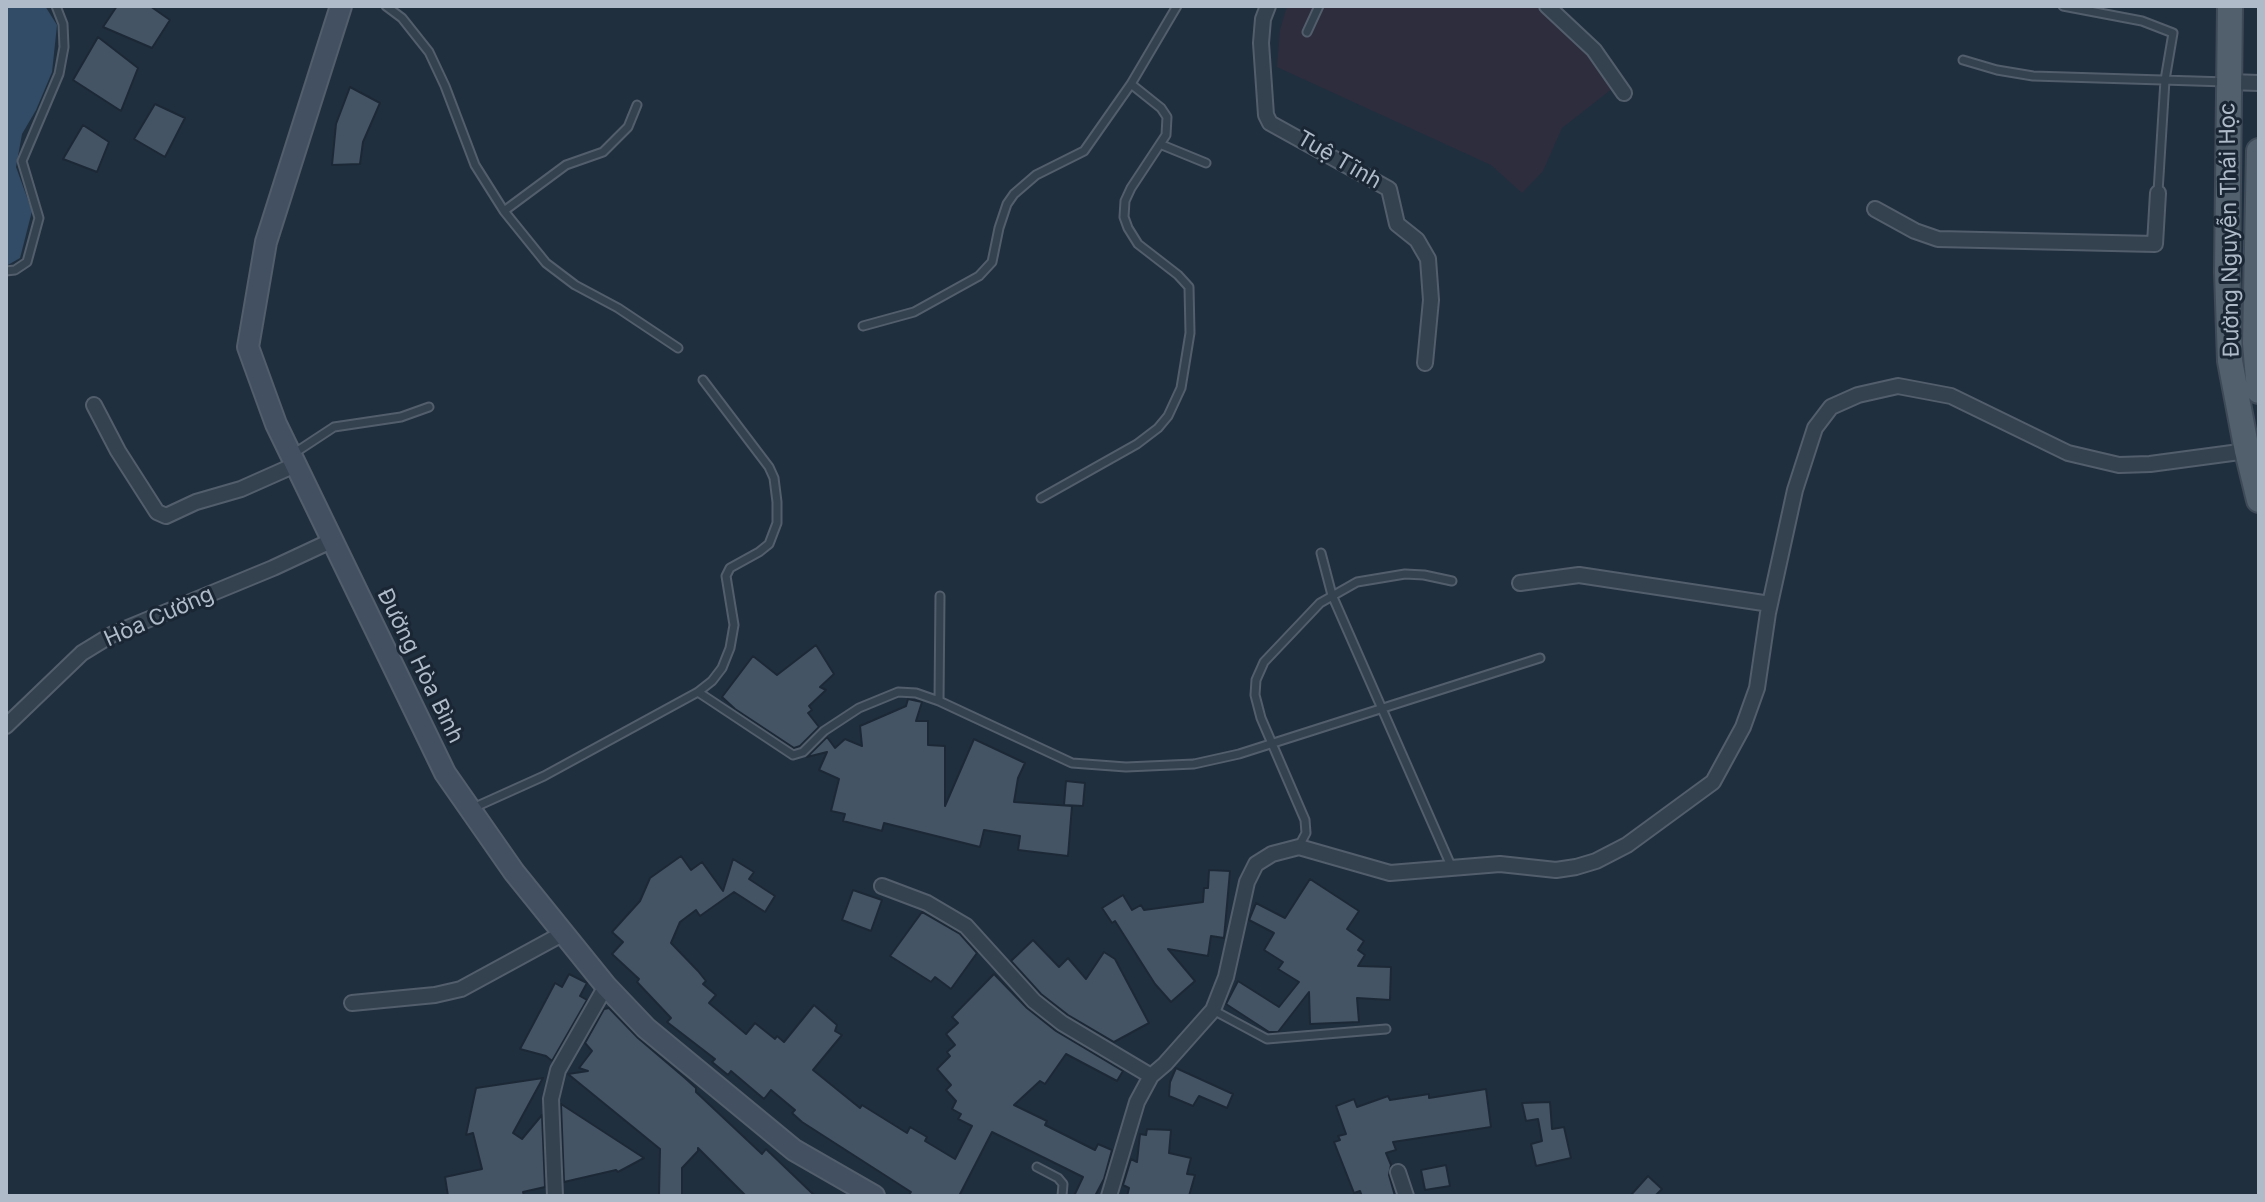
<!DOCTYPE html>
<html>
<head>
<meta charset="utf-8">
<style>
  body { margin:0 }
  #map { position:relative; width:2265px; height:1202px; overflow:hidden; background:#202f3e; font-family:Inter,sans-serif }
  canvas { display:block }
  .frame { position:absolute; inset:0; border:8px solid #b0bbca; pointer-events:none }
</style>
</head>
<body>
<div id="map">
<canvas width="2265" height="1202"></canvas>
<div class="frame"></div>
</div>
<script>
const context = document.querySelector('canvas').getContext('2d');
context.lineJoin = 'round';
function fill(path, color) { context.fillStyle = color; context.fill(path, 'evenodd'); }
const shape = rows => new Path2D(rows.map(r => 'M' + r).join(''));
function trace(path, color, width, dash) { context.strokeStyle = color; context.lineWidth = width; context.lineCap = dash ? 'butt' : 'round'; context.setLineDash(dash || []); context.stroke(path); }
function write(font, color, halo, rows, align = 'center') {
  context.font = font + ' Inter,sans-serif'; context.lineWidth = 6; context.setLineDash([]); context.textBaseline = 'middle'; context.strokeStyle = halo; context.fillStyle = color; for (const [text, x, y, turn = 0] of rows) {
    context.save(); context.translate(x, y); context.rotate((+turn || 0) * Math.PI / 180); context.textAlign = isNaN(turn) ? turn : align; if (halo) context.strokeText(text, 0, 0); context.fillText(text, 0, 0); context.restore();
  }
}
const medical = shape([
  [1287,6,1538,6,1599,65,1613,88,1562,128,1543,171,1522,193,1491,165,1277,67,1280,30]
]);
const water = shape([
  [6,6,45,6,57,25,52,72,36,110,22,134,16,167,32,211,20,258,6,266]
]);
const building = shape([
  [117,6,150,6,170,20,152,48,103,27,117,6],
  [98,37,138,68,121,111,73,80,98,37],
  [350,87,380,103,363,142,360,164,332,165,336,124,350,87],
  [155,104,185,118,165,157,134,139,155,104],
  [83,125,109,142,97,172,63,159,83,125],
  [816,645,834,674,820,687,826,690,809,706,812,710,808,713,819,727,800,746,794,748,735,709,722,697,753,656,777,675,816,645],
  [908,699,922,702,916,721,928,721,928,745,945,746,945,806,974,739,1025,763,1018,778,1014,802,1072,806,1068,856,1018,850,1020,836,984,830,980,847,884,823,882,831,843,821,845,814,831,811,839,779,819,770,827,752,807,757,827,737,835,748,845,739,862,746,860,726,906,706,908,699],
  [1066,781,1085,783,1083,806,1064,805,1066,781],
  [681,856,691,870,702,862,723,891,733,859,754,872,749,879,775,896,765,912,734,892,700,916,696,910,680,922,671,943,698,971,706,981,703,984,716,995,709,1003,746,1034,755,1023,775,1039,777,1036,784,1042,814,1005,837,1025,835,1031,842,1035,813,1070,860,1108,862,1105,907,1133,910,1127,927,1137,925,1141,955,1159,972,1126,958,1119,961,1114,952,1109,956,1101,946,1090,951,1085,937,1069,950,1056,947,1052,955,1045,946,1034,958,1023,952,1017,994,974,1027,1008,1056,1031,1123,1071,1117,1081,1066,1054,1045,1084,1040,1081,1014,1105,1047,1121,1045,1125,1095,1150,1098,1144,1112,1150,1104,1179,1095,1196,1074,1196,1083,1177,992,1132,959,1196,908,1196,911,1192,802,1122,792,1113,795,1110,771,1090,764,1099,731,1071,728,1075,712,1062,715,1059,667,1022,671,1018,637,982,639,979,612,954,623,942,612,932,640,901,650,878,681,856],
  [1209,870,1230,871,1224,938,1211,936,1208,956,1168,949,1195,981,1171,1002,1155,984,1115,921,1112,923,1102,908,1123,895,1132,910,1141,905,1144,910,1203,902,1204,888,1208,888,1209,870],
  [1310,879,1359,911,1347,929,1364,941,1358,950,1365,955,1358,966,1391,967,1390,1000,1357,998,1359,1022,1310,1024,1309,992,1278,1032,1269,1032,1226,1004,1238,981,1279,1007,1299,982,1278,969,1283,962,1264,950,1274,933,1249,920,1256,903,1285,918,1310,879],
  [853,890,882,900,871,931,842,920,853,890],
  [922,912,960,934,977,953,951,989,935,977,931,982,890,956,922,912],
  [1033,940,1059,967,1068,958,1086,979,1104,952,1115,959,1149,1023,1114,1042,1068,1015,1041,994,1011,961,1033,940],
  [569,974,587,983,580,996,587,1000,552,1061,546,1056,520,1049,555,983,562,987,569,974],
  [609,1008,638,1038,685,1078,696,1088,696,1092,762,1154,766,1149,815,1196,746,1196,698,1148,698,1151,682,1168,682,1196,659,1196,660,1149,568,1074,588,1071,579,1068,592,1051,585,1043,604,1009,609,1008],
  [1176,1068,1233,1094,1227,1108,1199,1096,1193,1106,1169,1096,1170,1082,1176,1068],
  [543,1078,513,1133,522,1139,542,1115,545,1187,523,1192,524,1196,448,1196,445,1177,482,1169,473,1133,466,1135,476,1088,543,1078],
  [1486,1089,1491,1127,1393,1142,1396,1150,1386,1153,1391,1165,1389,1175,1395,1196,1362,1196,1360,1191,1354,1193,1334,1142,1340,1140,1338,1136,1346,1134,1336,1106,1354,1099,1357,1107,1388,1096,1390,1100,1429,1094,1429,1098,1486,1089],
  [1550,1102,1552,1129,1564,1127,1571,1158,1536,1166,1531,1144,1542,1141,1538,1119,1526,1121,1522,1103,1550,1102],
  [561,1104,644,1158,618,1172,616,1170,564,1182,561,1104],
  [1147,1129,1171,1130,1169,1153,1191,1158,1187,1174,1195,1175,1189,1196,1127,1196,1129,1188,1123,1185,1131,1159,1137,1162,1140,1134,1146,1135,1147,1129],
  [1446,1165,1450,1186,1425,1190,1421,1170,1446,1165],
  [1648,1176,1662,1189,1655,1196,1630,1196,1648,1176]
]);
const lane = shape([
  [386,6,402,18,429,52,445,86,475,165,504,211,546,263,575,285,618,308,678,348],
  [2063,6,2142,21,2173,33,2165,80,2158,192],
  [1307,32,1319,6],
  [1963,60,1997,70,2033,76,2227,82],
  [1162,145,1206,163],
  [504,211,566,165,603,152,628,127,637,105],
  [6,271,15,270,27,262,39,218,22,161,59,74,64,47,63,24,56,6],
  [863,326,914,312,979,276,992,262,999,228,1007,204,1014,194,1036,175,1084,151,1131,84,1177,6],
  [293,454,334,427,401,417,429,407],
  [1041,498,1137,444,1158,428,1168,416,1181,388,1190,333,1189,287,1178,275,1138,244,1128,228,1124,217,1125,201,1131,188,1166,135,1167,117,1161,108,1131,84],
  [1321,553,1332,595,1452,868],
  [698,692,793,755,803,752,824,731,859,708,898,692,916,693,939,701,1072,763,1126,767,1194,764,1239,754,1540,658],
  [939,701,940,596],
  [473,808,544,776,698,692,712,681,722,668,730,648,734,625,726,576,730,568,759,552,769,544,777,523,777,502,774,478,769,467,703,380],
  [1299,846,1306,833,1305,820,1261,718,1255,695,1256,680,1264,662,1320,603,1357,582,1405,574,1424,575,1452,581],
  [1213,1010,1267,1039,1386,1029],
  [1037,1167,1058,1178,1063,1184,1062,1196]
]);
const street = shape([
  [1268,6,1263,19,1261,43,1266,115,1270,123,1389,189,1397,224,1417,240,1428,259,1431,300,1425,363],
  [1547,6,1594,50,1624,93],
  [2229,82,2259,83],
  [1875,209,1915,231,1938,239,2155,244,2158,193],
  [94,405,118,451,157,512,166,516,196,502,241,489,295,465],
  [1520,583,1579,575,1770,604],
  [6,726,82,653,113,634,273,568,333,540],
  [882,886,927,903,966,926,1034,1001,1062,1023,1151,1076],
  [352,1003,435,995,461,989,562,934],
  [1398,1172,1406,1196],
  [555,1196,551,1099,558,1070,606,986],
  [1109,1196,1137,1102,1151,1076,1165,1064,1213,1010,1226,977,1247,882,1256,864,1272,854,1299,847,1390,873,1500,864,1556,870,1576,867,1596,861,1627,845,1713,782,1743,727,1757,688,1768,613,1795,490,1815,428,1831,407,1858,395,1898,386,1951,396,2068,453,2119,465,2150,464,2247,451]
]);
const secondary = shape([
  [341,6,266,242,248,347,276,424,445,773,514,872,606,986,646,1028,794,1150,874,1196]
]);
const primary = shape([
  [2230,6,2227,272,2230,361,2247,451,2259,500],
  [2259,151,2255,343,2259,391]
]);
const streetNames = [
  ["Tuệ Tĩnh",1339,160,30],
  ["Đường Nguyễn Thái Học",2230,230,-91],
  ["Hòa Cường",159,617,-24],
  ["Đường Hòa Bình",420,666,64]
];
fill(medical, '#2e2d3e');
fill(water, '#324c67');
fill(building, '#445465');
trace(building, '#1c2835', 2);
trace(lane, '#535e6c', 11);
trace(street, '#535e6c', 18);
trace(secondary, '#535e6c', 24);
trace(primary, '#3e4a57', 28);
trace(lane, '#34414e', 7);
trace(street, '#34414e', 14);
trace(secondary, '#425061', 20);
trace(primary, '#52606e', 24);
write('22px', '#b0bbca', '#1a2633', streetNames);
</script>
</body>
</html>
